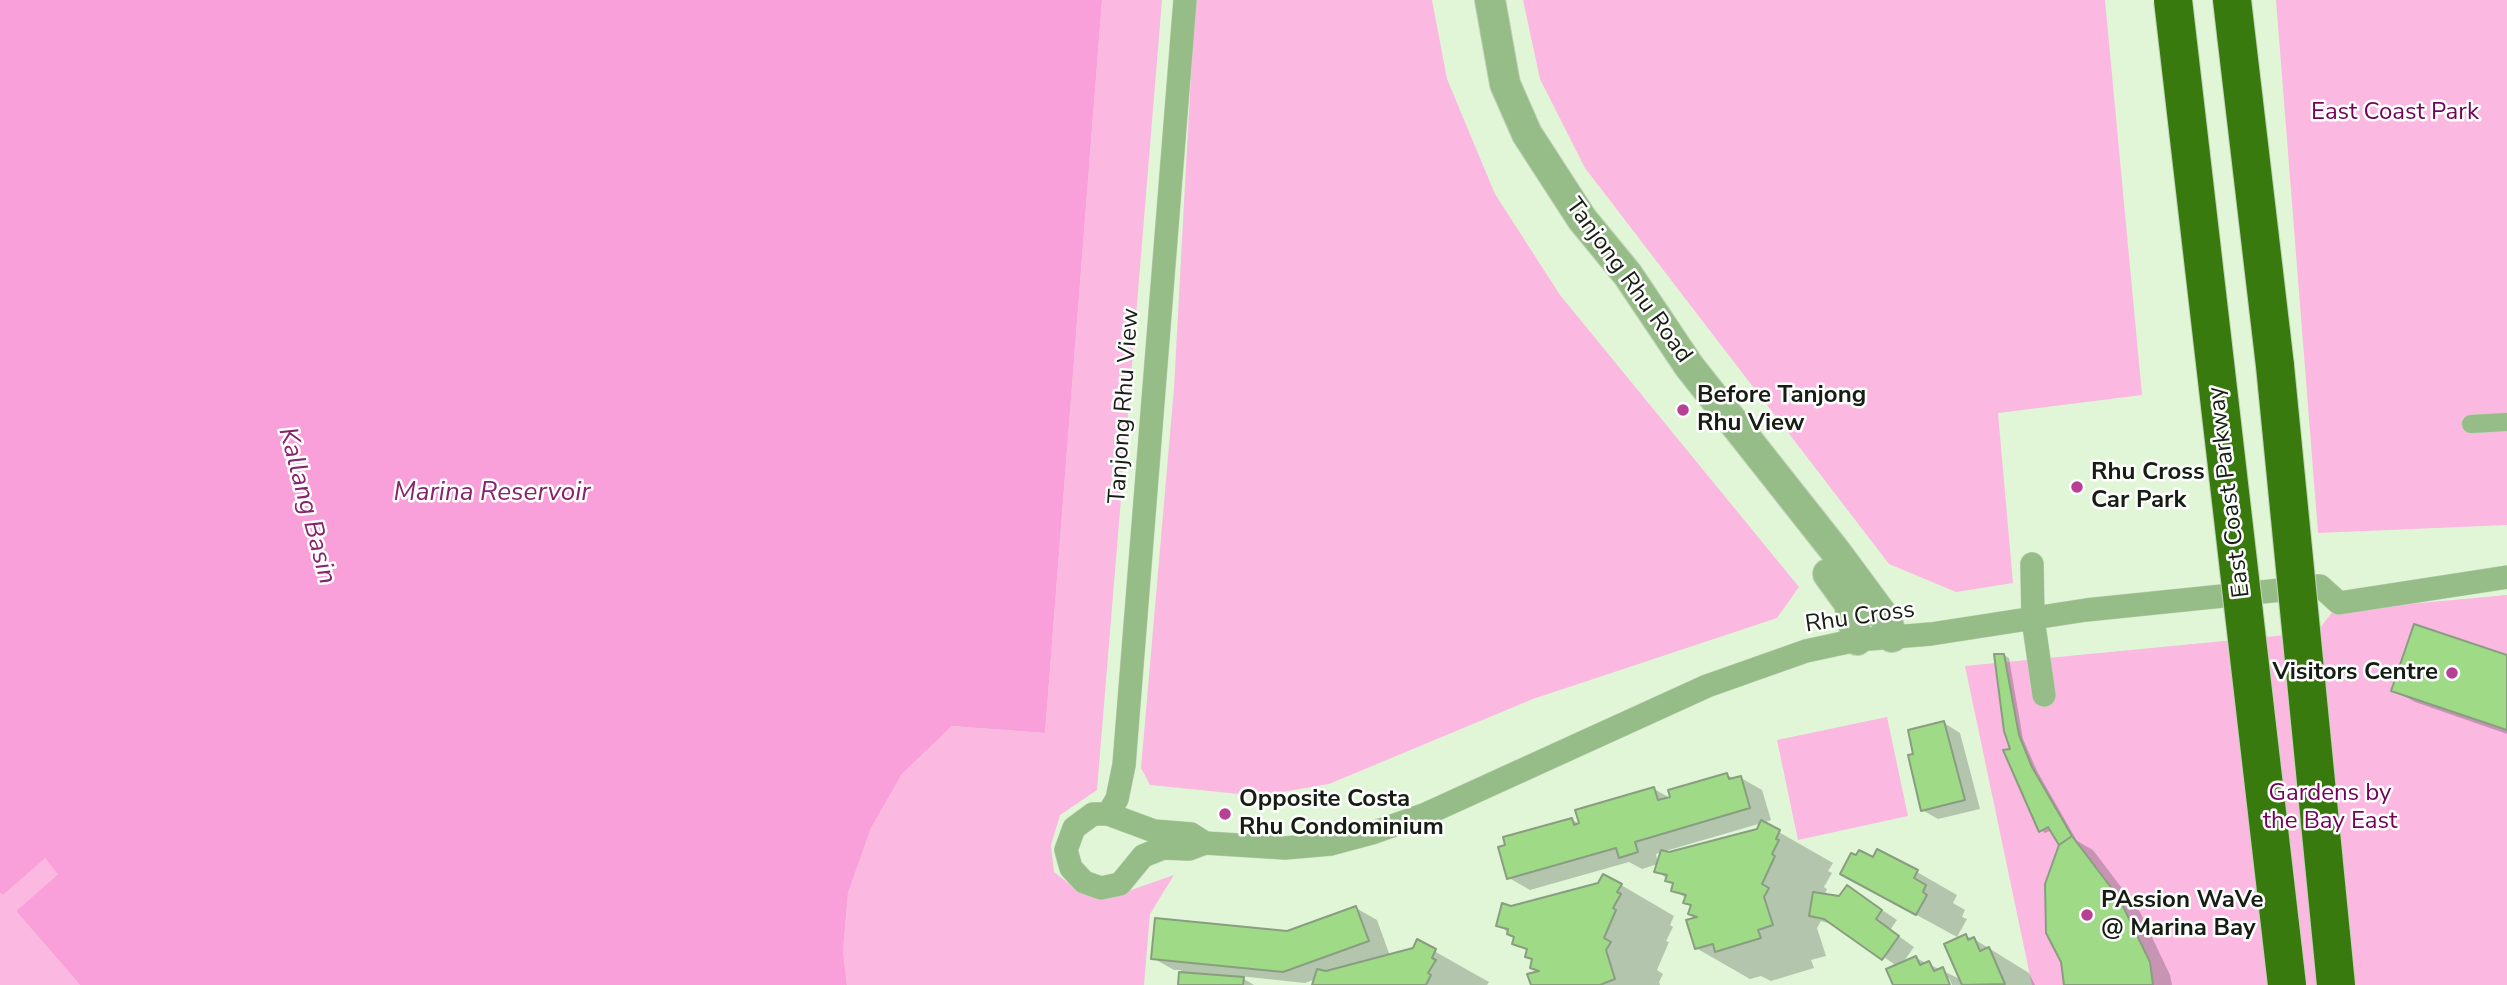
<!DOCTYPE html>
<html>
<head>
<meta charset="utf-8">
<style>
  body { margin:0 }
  canvas { display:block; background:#e0f6d7 }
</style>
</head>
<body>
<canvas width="2507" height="985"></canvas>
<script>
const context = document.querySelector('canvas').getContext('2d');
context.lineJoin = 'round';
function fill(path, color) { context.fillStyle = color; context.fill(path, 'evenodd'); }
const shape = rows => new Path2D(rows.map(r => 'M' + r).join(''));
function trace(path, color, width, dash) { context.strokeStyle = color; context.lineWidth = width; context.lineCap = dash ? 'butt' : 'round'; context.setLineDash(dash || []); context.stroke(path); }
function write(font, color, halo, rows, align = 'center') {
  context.font = font + ' "Nunito Sans",sans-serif'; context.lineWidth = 5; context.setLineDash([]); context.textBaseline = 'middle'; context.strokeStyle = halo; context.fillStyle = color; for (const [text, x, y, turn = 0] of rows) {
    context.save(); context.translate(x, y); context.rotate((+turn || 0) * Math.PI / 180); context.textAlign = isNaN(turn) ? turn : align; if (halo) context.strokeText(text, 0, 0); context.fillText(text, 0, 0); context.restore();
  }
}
const green = shape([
  [1102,0,1162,0,1097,790,1060,815,1051,845,1054,872,1081,893,1114,896,1174,875,1150,914,1144,985,847,985,843,951,848,893,871,828,902,774,952,726,1045,733],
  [1195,0,1432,0,1447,79,1495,194,1560,295,1799,587,1777,618,1533,699,1329,784,1259,796,1150,785,1141,768,1174,388],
  [1523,0,2105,0,2142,395,1998,413,2013,583,1956,592,1889,564,1585,168,1540,79],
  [2276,0,2507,0,2507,525,2318,533],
  [2507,595,2507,985,2032,985,1965,666,2317,632,2333,611],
  [1887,717,1908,816,1798,840,1777,740],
  [45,857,59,873,16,911,80,985,0,985,0,893,3,895]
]);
const water = shape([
  [0,0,1102,0,1045,733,952,726,902,774,871,828,848,893,843,951,847,985,80,985,16,911,58,874,45,858,3,895,0,893]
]);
const shadow = shape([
  [2004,655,2009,658,2023,739,2037,771,2077,841,2093,850,2140,912,2170,975,2172,985,2065,985,2061,845,2052,830,2045,833,2041,830,2012,750],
  [2507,657,2507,734,2415,702,2394,690],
  [1944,723,1960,733,1980,809,1938,819,1922,810,1915,755],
  [1727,775,1735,779,1741,778,1762,790,1771,820,1763,823,1833,863,1828,871,1832,873,1824,887,1827,889,1824,896,1840,898,1848,887,1897,920,1890,930,1914,947,1902,964,1916,958,1962,980,1966,936,1974,939,2029,973,2035,985,1952,985,1949,978,1945,978,1948,985,1895,985,1897,966,1838,926,1821,921,1817,928,1826,956,1811,960,1814,968,1771,981,1761,976,1750,979,1696,948,1699,918,1690,913,1692,906,1685,902,1686,898,1673,890,1674,884,1657,871,1662,852,1656,854,1658,864,1642,869,1629,862,1530,890,1509,878,1571,819,1581,825,1654,789,1672,799],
  [1762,823,1758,830,1669,854,1662,852],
  [1873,860,1917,872,1957,895,1953,903,1965,910,1962,917,1967,919,1957,937,1882,896],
  [1621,885,1674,916,1670,925,1673,927,1666,941,1669,942,1657,970,1663,974,1659,982,1660,985,1532,985,1540,972,1532,967,1534,960,1527,956,1528,951,1514,943,1516,938,1498,925,1511,908],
  [1356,908,1377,920,1390,956,1414,949,1418,942,1489,982,1487,985,1314,985,1316,979,1305,983,1239,976,1254,985,1180,985,1181,970,1174,970,1153,958,1287,933]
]);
const building = shape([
  [2414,624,2507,655,2507,730,2391,691,2414,624],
  [1994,654,2004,654,2019,735,2032,767,2072,836,2059,845,2048,827,2039,832,2003,750,2010,749,2004,731,1994,654],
  [1944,721,1965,800,1921,811,1908,755,1913,754,1908,730,1944,721],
  [1727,773,1729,779,1741,776,1750,808,1635,842,1638,852,1619,858,1616,848,1507,879,1498,847,1505,845,1503,837,1572,818,1574,825,1579,823,1575,810,1654,787,1658,800,1670,797,1668,790,1727,773],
  [1761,820,1780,830,1776,839,1779,840,1772,854,1775,856,1762,884,1769,888,1764,897,1773,925,1758,930,1761,938,1715,952,1713,944,1695,949,1686,920,1697,917,1688,914,1691,905,1683,903,1686,895,1671,891,1673,883,1665,881,1667,875,1654,872,1661,850,1669,852,1757,829,1761,820],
  [2072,836,2119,898,2150,962,2153,985,2064,985,2061,962,2046,933,2045,884,2059,845,2072,836],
  [1877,849,1918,870,1914,878,1926,885,1923,892,1927,895,1916,915,1840,874,1851,853,1856,855,1859,850,1873,857,1877,849],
  [1603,874,1622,884,1617,892,1621,894,1613,908,1616,910,1604,938,1611,942,1606,950,1615,979,1600,985,1531,985,1527,974,1539,971,1530,968,1532,959,1525,957,1527,949,1512,944,1514,937,1507,934,1508,929,1496,926,1502,903,1511,906,1598,883,1603,874],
  [1847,885,1882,910,1876,919,1899,936,1882,960,1824,919,1809,916,1813,892,1839,896,1847,885],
  [1356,906,1369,941,1283,972,1151,959,1155,918,1287,931,1356,906],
  [1966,934,1968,940,1974,937,1980,951,1989,947,2005,984,1962,985,1944,944,1966,934],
  [1417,939,1436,949,1432,958,1436,960,1428,973,1431,975,1426,985,1312,985,1317,969,1326,971,1413,948,1417,939],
  [1916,956,1920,965,1929,961,1934,971,1943,967,1950,985,1893,985,1886,969,1916,956],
  [1179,972,1244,977,1243,985,1178,985,1179,972]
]);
const pedestrian = shape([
  [2471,424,2506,422]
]);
const minor = shape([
  [2032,564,2033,619,2044,695],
  [1108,814,1117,799,1124,765,1185,0],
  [1205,843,1189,849,1163,848,1143,856,1120,884,1101,888,1084,882,1071,868,1066,850,1074,828,1093,814,1108,814,1154,831,1191,834,1205,843,1285,848,1331,844,1372,833,1426,814,1707,686,1806,651,1857,640,1931,634,2086,610,2320,586,2339,603,2507,577]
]);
const tertiary = shape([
  [1490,0,1505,84,1527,134,1582,219,1628,275,1689,366,1836,552,1887,621,1892,637],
  [1828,574,1849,603,1857,640]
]);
const motorway = shape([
  [2232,0,2275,366]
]);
const motorwayBridge = shape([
  [2173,0,2287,985],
  [2275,366,2336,985]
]);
const markers = [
  [1683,410,7,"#b73f94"],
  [2077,487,7,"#b73f94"],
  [2452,673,7,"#b73f94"],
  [1225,814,7,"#b73f94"],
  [2087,915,7,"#b73f94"]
];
const parkNames = [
  ["East Coast Park",2395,113],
  ["Gardens by",2330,794],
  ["the Bay East",2330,822]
];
const streetNames = [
  ["Tanjong Rhu Road",1628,281,54],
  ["Tanjong Rhu View",1125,406,-86],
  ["East Coast Parkway",2230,492,-97],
  ["Rhu Cross",1860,618,-8]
];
const poiNames = [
  ["Before Tanjong",1697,396],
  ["Rhu View",1697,424],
  ["Rhu Cross",2091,473],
  ["Car Park",2091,501],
  ["Visitors Centre",2438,673,"right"],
  ["Opposite Costa",1239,800],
  ["Rhu Condominium",1239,828],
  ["PAssion WaVe",2101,901],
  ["@ Marina Bay",2101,929]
];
const waterNames = [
  ["Marina Reservoir",492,494],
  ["Kallang Basin",306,506,75]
];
fill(green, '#fbb9e2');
fill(water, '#f99fd9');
fill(shadow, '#0003');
fill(building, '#9fda87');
trace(building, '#899e81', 2);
trace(pedestrian, '#c0d3b7', 19);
trace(minor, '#c0d3b7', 24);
trace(tertiary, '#c0d3b7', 32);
trace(motorway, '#c0d3b7', 40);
trace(pedestrian, '#96bc87', 18);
trace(minor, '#96bc87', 23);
trace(tertiary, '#96bc87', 30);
trace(motorway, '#387a0d', 38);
trace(motorwayBridge, '#c0d3b7', 40, []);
trace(motorwayBridge, '#387a0d', 38);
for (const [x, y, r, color] of markers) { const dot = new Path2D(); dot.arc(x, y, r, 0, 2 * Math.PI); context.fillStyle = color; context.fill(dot); trace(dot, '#fff', 2.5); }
write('24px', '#710458', '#fff', parkNames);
write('24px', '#161d12', '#fff', streetNames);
write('bold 24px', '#161d12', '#fff', poiNames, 'left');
write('italic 26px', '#87226c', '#fff', waterNames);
</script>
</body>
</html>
